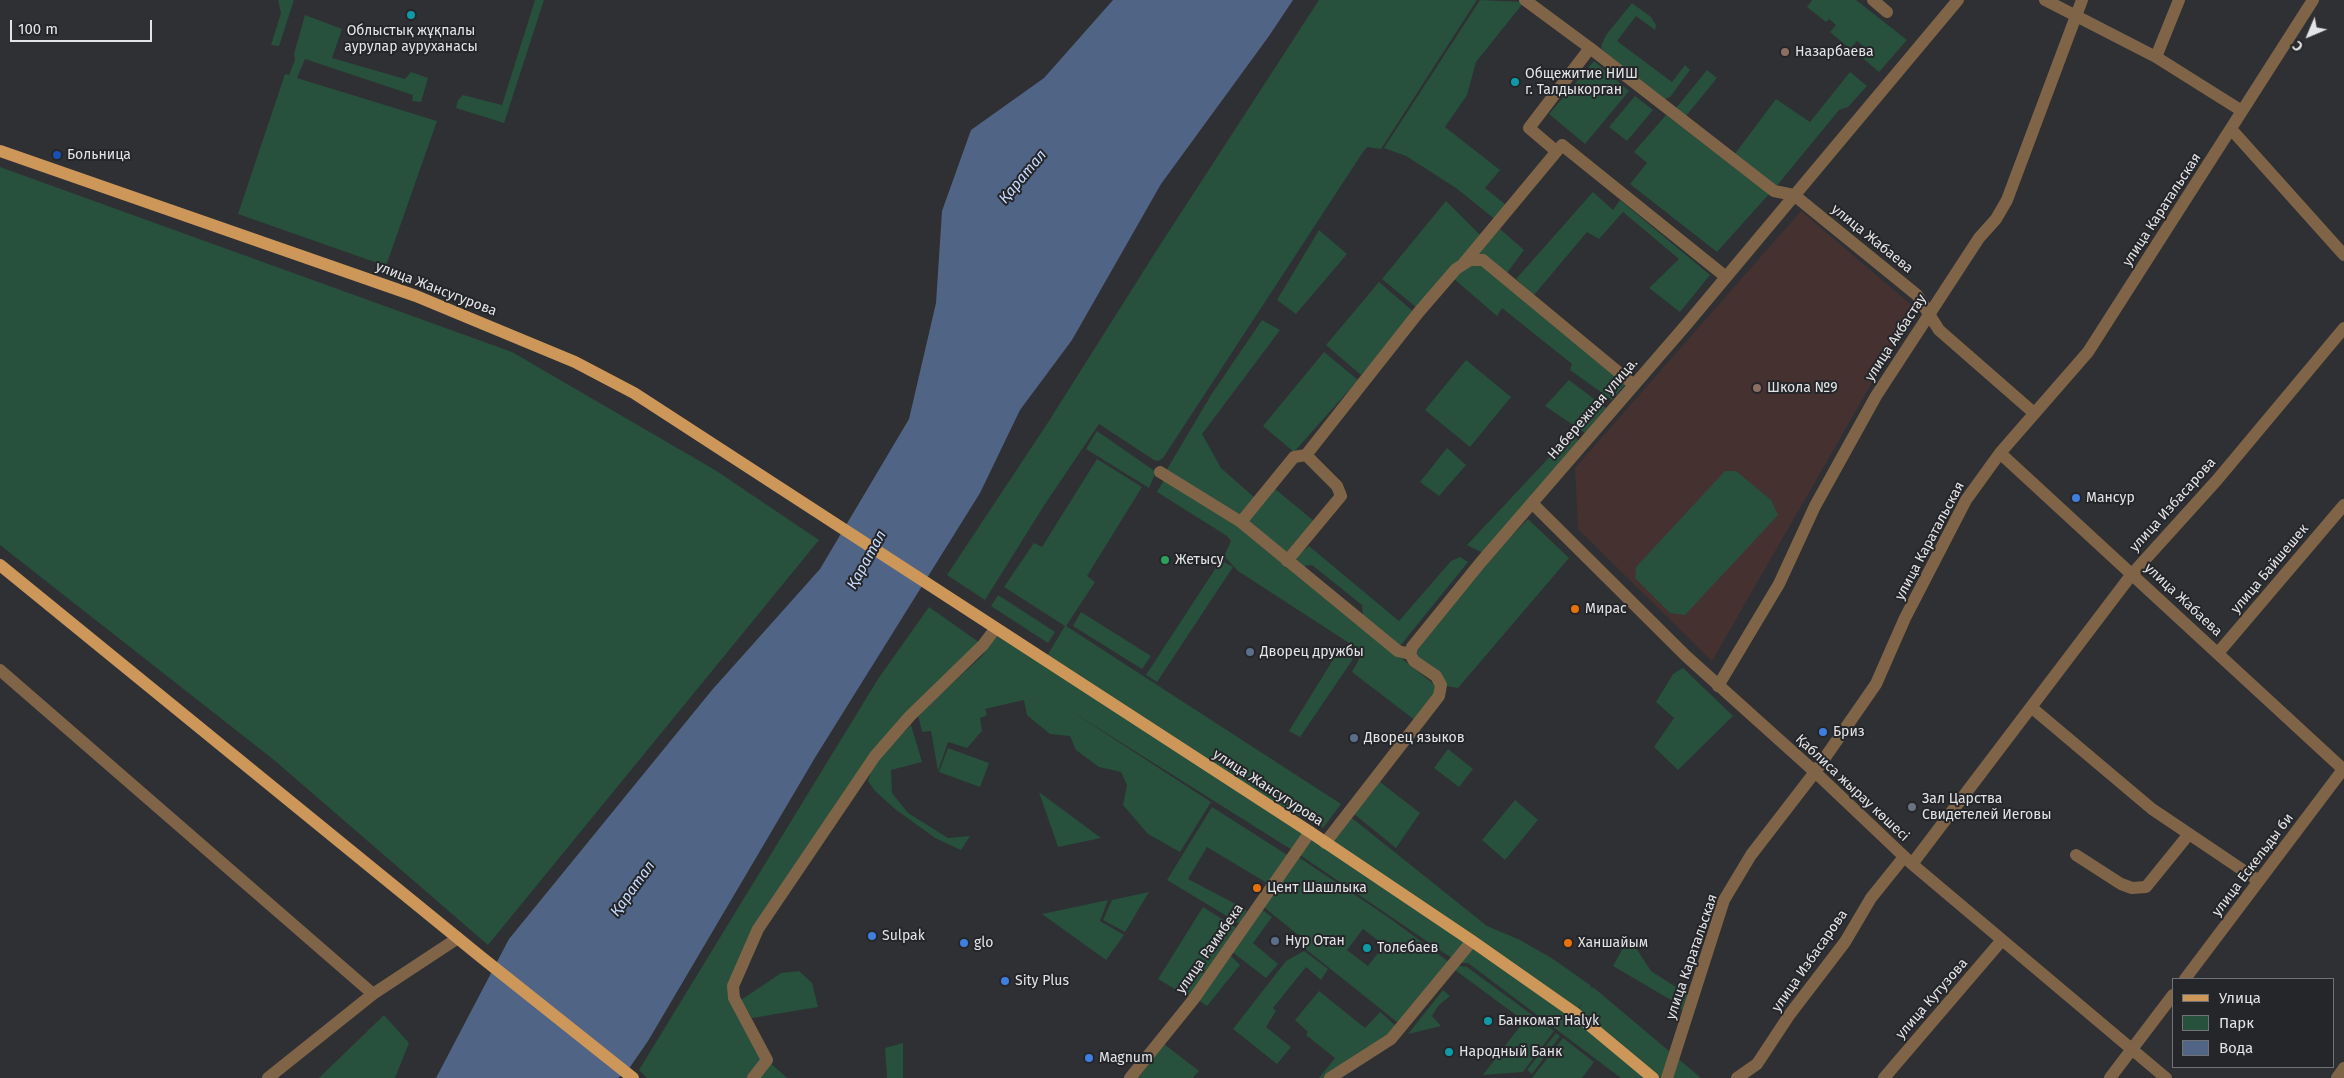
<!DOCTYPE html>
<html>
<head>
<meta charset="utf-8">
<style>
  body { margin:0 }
  #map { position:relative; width:2344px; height:1078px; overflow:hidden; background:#2f3033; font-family:"Fira Sans",sans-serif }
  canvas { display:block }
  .legend { position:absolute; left:2172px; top:978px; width:162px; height:90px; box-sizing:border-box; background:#252629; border:1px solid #717275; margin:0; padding:6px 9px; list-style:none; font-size:15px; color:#e3e4e6 }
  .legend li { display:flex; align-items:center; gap:10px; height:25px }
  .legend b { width:25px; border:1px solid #717275 }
  .north { position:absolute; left:2284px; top:10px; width:50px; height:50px; -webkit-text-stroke:4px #252629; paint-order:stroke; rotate:225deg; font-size:14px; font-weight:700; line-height:20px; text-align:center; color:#e3e4e6 }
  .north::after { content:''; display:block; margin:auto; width:18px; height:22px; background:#e3e4e6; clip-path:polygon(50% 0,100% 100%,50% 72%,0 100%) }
  .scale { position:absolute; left:10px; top:20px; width:142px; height:22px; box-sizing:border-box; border:2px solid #e3e4e6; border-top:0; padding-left:6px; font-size:15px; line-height:18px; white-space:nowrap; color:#e3e4e6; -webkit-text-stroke:4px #252629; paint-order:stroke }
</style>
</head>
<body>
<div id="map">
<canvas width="2344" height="1078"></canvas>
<ul class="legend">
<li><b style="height:6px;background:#cd975a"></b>Улица</li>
<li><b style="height:14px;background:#27503d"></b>Парк</li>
<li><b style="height:14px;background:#506486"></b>Вода</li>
</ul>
<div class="north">С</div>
<div class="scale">100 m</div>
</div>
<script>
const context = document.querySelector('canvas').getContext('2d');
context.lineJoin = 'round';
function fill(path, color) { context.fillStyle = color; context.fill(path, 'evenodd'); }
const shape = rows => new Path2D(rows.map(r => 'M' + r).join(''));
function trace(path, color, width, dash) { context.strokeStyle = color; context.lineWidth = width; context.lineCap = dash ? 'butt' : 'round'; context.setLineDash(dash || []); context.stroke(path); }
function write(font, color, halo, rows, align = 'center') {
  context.font = font + ' "Fira Sans",sans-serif'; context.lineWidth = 4; context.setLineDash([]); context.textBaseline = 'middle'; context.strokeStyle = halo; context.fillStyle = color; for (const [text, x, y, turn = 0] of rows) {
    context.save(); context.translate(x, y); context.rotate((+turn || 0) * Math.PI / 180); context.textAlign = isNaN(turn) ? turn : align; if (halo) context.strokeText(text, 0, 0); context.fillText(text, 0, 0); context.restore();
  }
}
const education = shape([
  [1801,211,1915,308,1712,661,1578,529,1575,468]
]);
const green = shape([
  [278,0,294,0,279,46,271,45,281,13],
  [535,0,544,0,504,123,456,108,458,100,463,95,502,105],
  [1319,0,1477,0,1381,149,1367,147,1361,155,1163,458,1158,461,1154,460,1099,424,1045,504,985,600,947,575,1047,424,1160,245],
  [1480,0,1524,2,1476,62,1467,95,1445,127,1500,170,1485,188,1506,205,1496,220,1456,188,1406,156,1384,148],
  [1812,0,1856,0,1907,40,1879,72,1859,55,1865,48,1857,41,1850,49,1830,32,1836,25,1829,19,1826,22,1807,7],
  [1632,3,1651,17,1656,25,1655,30,1636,16,1617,41,1672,82,1685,65,1690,70,1670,97,1665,99,1603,51,1601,46,1606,35],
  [305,15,342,29,332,58,405,79,411,72,428,78,421,102,412,101,413,95,305,59,297,78,437,121,386,266,238,214,285,74,289,75,295,60,294,54],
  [1594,61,1629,91,1585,144,1549,114],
  [1707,70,1717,78,1686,116,1676,108],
  [1850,72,1867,86,1848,107,1839,110,1775,188,1734,155,1776,99,1810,122],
  [1635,96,1653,110,1627,141,1609,127],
  [1666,115,1769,194,1717,252,1630,184,1647,163,1634,152],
  [0,167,512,352,715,470,819,540,488,945,274,760,0,545],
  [1593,192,1613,210,1620,200,1710,275,1680,312,1649,288,1679,259,1623,212,1599,239,1587,232,1534,295,1516,279],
  [1446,201,1481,236,1417,308,1382,279],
  [1500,229,1524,250,1506,274,1478,253],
  [1319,230,1347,254,1296,314,1277,300],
  [1484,264,1627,382,1612,400,1570,370,1572,364,1502,308,1497,316,1453,278,1469,266],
  [1379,282,1415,313,1361,375,1326,345],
  [1262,320,1280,330,1202,434,1221,468,1255,498,1240,515,1166,471,1211,395],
  [1324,352,1358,380,1294,452,1263,426],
  [1466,360,1511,397,1470,447,1425,410],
  [1569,380,1606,408,1585,433,1545,406],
  [1097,431,1156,472,1149,488,1086,449],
  [1572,433,1579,441,1483,553,1467,545],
  [1447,448,1466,465,1439,496,1420,482],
  [1097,459,1142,487,1087,576,1095,582,1066,626,1341,804,1323,828,1215,772,1044,661,1065,626,1004,587,1034,543,1042,547],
  [1725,471,1736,471,1771,500,1778,515,1685,615,1670,613,1635,578,1636,567],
  [1165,478,1237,526,1436,686,1433,700,1416,721,1352,672,1363,652,1238,571,1224,556,1231,541,1227,536,1157,492],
  [1274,488,1315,522,1288,555,1247,522],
  [1528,519,1569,558,1458,688,1441,685,1414,661,1412,647,1447,603],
  [1309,546,1399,621,1451,561,1460,557,1468,562,1400,646,1363,616,1362,605,1312,565,1299,567,1296,562,1298,555],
  [1221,560,1233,567,1157,682,1146,675],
  [998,595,1055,632,1048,643,991,606],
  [929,607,983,645,910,716,778,899,734,984,767,1060,787,1078,647,1078,639,1070,878,679],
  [1081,612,1151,656,1142,669,1073,626],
  [994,633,1344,859,1575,1016,1649,1078,1621,1078,1468,963,1459,963,1300,855,1071,711,1211,802,1180,852,1148,834,1123,805,1127,785,1121,772,1099,767,1076,750,1070,736,1050,734,1027,715,1024,700,985,709,987,715,980,718,982,731,967,748,948,742,938,771,931,731,922,732,918,715,982,656],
  [1339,650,1353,659,1300,737,1289,731],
  [1683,668,1733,716,1678,770,1654,747,1674,718,1656,702,1673,674],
  [911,725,922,762,891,770,892,793,908,813,948,838,970,836,961,850,935,838,895,809,875,791,868,781,874,763],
  [948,748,989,763,980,787,939,772],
  [1448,749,1473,769,1459,787,1434,768],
  [1380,782,1420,813,1396,848,1354,814],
  [1039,792,1101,838,1058,847],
  [1515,800,1538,820,1505,860,1482,840],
  [1212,807,1289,856,1267,883,1207,847,1188,879,1247,910,1240,924,1167,880],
  [1347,814,1487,926,1520,940,1553,959,1590,985,1592,989,1593,987,1701,1078,1653,1078,1576,1014,1583,1002,1576,1011,1325,843],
  [1294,854,1388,917,1453,965,1467,967,1554,1031,1523,1072,1483,1075,1524,1021,1451,967,1402,1026,1303,947,1309,938,1297,934,1260,904],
  [1363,929,1384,945,1368,966,1347,950],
  [1149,892,1125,932,1103,920,1112,900],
  [1108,900,1100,921,1124,935,1106,960,1042,914],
  [1203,907,1241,931,1193,1000,1158,979],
  [1260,908,1272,917,1253,943,1278,964,1266,978,1231,951],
  [1629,937,1651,971,1690,996,1685,1013,1671,1000,1613,966],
  [1304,951,1328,969,1321,980,1306,967,1273,1008,1276,1011,1266,1027,1291,1047,1277,1064,1233,1029,1286,961],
  [1230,955,1240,965,1207,1006,1198,1000],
  [799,971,812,983,818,1007,752,1018,741,1000,781,973],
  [1443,990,1450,996,1438,1006,1432,1016,1441,1026,1408,1034],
  [1319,991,1365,1028,1380,1012,1397,1027,1381,1042,1325,1078,1319,1078,1335,1058,1306,1035,1308,1032,1295,1020],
  [384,1015,409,1043,395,1078,319,1078],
  [1556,1033,1560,1036,1532,1074,1527,1070],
  [1563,1038,1594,1062,1582,1078,1532,1078],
  [903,1043,903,1078,887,1078,885,1048],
  [1164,1044,1199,1071,1193,1078,1138,1078]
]);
const water = shape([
  [1113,0,1293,0,1269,36,1161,184,1072,340,1020,410,980,493,816,756,648,1041,628,1070,618,1078,436,1078,509,939,712,690,820,569,909,419,936,303,942,211,971,130,1044,78]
]);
const minor = shape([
  [1525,0,1590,48,1774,191,1794,195,1917,295,1939,330,2034,413],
  [1873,0,1887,12],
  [2045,0,2156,57,2242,111],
  [2156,57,2179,0],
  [2231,129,2344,255],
  [1556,151,1529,128,1590,48],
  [1463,264,1562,145,1726,277],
  [2000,453,2344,770],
  [1160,472,1241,522],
  [1532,503,1686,656,1815,772,1912,864,2166,1078],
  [1287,561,1341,496,1337,486,1306,455],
  [2218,653,2344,505],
  [1410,654,1398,651,1241,522,1294,457,1306,455,1418,313,1456,269,1470,260,1483,260,1634,385],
  [0,670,373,994],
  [1718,686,1779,584,1815,506,1876,396,1979,238,1996,219,2007,200,2082,0],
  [2031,707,2152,809,2259,881],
  [1325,843,1439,696,1441,685,1436,676,1414,661,1410,654,1412,647,1481,562,1686,325,1958,0],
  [2076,855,2121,884,2132,888,2146,887,2189,834],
  [1912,864,2132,574,2217,480,2344,328],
  [2185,979,2344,768],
  [268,1078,373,994,458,938],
  [753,1078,767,1060,734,998,733,986,758,929,875,756,910,716,983,645,995,629],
  [1130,1078,1193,1000,1310,832],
  [1330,1078,1391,1039,1472,941],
  [1667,1078,1724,900,1751,855,1815,772,1876,684,1905,618,1966,500,2000,453,2088,352,2313,0],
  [1737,1078,1757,1064,1790,1014,1845,942,1871,898,1904,857],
  [1884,1078,2002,940],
  [2110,1078,2173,995],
  [2337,1078,2344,1068]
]);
const major = shape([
  [0,151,416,296,575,362,634,393,1310,832,1472,941,1576,1014,1653,1078],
  [0,565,481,957,633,1078]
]);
const markers = [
  [411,15,5,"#0f9aa8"],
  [1785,52,5,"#8d6e63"],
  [1515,82,5,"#0f9aa8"],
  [57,155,5,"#1a4fb4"],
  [1757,388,5,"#8d6e63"],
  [2076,498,5,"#3f7fe0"],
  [1165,560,5,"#2e9e5b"],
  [1575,609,5,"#e8710a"],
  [1250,652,5,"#5c6f8a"],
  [1823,732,5,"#3f7fe0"],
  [1354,738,5,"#5c6f8a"],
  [1912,807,5,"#6b7280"],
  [1257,888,5,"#e8710a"],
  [872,936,5,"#3f7fe0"],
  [1275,941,5,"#5c6f8a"],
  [964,943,5,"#3f7fe0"],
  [1568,943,5,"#e8710a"],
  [1367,948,5,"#0f9aa8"],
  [1005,981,5,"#3f7fe0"],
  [1488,1021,5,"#0f9aa8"],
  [1449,1052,5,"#0f9aa8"],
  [1089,1058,5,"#3f7fe0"]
];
const poiNames = [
  ["Облыстық жұқпалы",411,31,"center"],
  ["аурулар ауруханасы",411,47,"center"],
  ["Назарбаева",1795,52],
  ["Общежитие НИШ",1525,74],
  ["г. Талдыкорган",1525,90],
  ["Больница",67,155],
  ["Школа №9",1767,388],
  ["Мансур",2086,498],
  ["Жетысу",1175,560],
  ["Мирас",1585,609],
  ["Дворец дружбы",1260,652],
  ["Бриз",1833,732],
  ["Дворец языков",1364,738],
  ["Зал Царства",1922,799],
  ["Свидетелей Иеговы",1922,815],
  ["Цент Шашлыка",1267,888],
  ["Sulpak",882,936],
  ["Нур Отан",1285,941],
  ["glo",974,943],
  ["Ханшайым",1578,943],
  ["Толебаев",1377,948],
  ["Sity Plus",1015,981],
  ["Банкомат Halyk",1498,1021],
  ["Народный Банк",1459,1052],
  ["Magnum",1099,1058]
];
const streetNames = [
  ["улица Каратальская",2162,210,-57],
  ["улица Жабаева",1872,239,39],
  ["улица Жансугурова",436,289,21],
  ["улица Акбастау",1896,338,-57],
  ["Набережная улица.",1593,409,-49],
  ["улица Избасарова",2173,505,-48],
  ["улица Каратальская",1930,541,-62],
  ["улица Байшешек",2270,569,-50],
  ["улица Жабаева",2183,600,43],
  ["улица Жансугурова",1268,788,33],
  ["Қаблиса жырау көшесі",1852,788,43],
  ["улица Ескельды би",2253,865,-53],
  ["улица Раимбека",1210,949,-55],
  ["улица Каратальская",1692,957,-71],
  ["улица Избасарова",1810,961,-55],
  ["улица Кутузова",1932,999,-49]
];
const waterNames = [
  ["Қаратал",1023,177,-50],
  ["Қаратал",867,560,-61],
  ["Қаратал",633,889,-54]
];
fill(education, '#463131');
fill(green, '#27503d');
fill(water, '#506486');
trace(minor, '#7f6448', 12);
trace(major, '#cd975a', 12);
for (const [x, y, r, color] of markers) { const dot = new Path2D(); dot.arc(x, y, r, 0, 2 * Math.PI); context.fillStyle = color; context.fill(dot); trace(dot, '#252629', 2); }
write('14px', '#e3e4e6', '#252629', poiNames, 'left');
write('14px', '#e3e4e6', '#252629', streetNames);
write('italic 15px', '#c7dcff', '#252629', waterNames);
</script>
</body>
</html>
